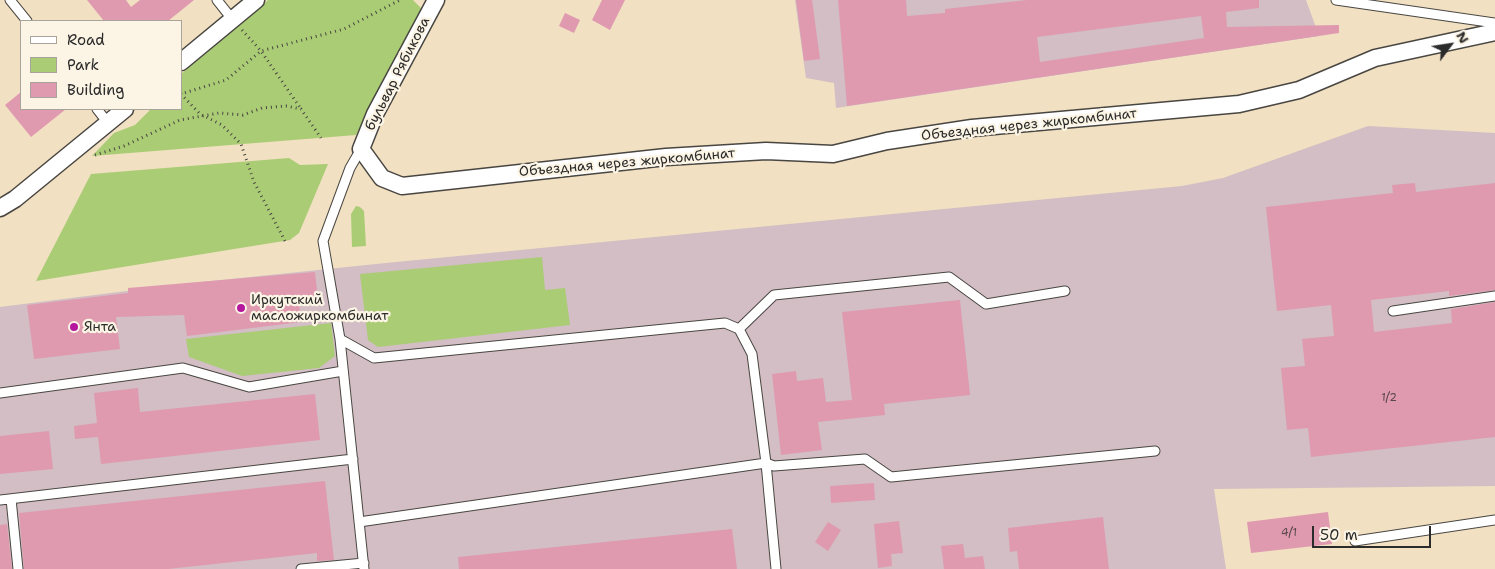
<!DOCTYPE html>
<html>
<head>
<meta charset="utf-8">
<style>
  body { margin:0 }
  #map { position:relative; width:1495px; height:569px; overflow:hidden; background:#f1e0c1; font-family:"Shantell Sans",sans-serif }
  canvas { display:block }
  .legend { position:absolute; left:20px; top:20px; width:162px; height:90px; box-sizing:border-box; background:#fcf5e5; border:1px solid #a8a49b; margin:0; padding:6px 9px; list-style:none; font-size:15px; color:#2b2b2b }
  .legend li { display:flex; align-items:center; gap:10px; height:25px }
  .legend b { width:25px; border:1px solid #a8a49b }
  .north { position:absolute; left:1425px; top:20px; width:50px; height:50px; -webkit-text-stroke:4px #fcf5e5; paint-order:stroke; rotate:59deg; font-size:14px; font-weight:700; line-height:20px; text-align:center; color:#2b2b2b }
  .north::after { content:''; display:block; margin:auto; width:18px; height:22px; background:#2b2b2b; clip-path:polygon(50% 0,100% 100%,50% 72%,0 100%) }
  .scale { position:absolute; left:1312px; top:526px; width:119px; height:22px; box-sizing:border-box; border:2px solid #2b2b2b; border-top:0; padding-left:6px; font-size:15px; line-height:18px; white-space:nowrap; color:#2b2b2b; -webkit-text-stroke:4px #fcf5e5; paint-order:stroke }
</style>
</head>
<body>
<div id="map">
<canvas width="1495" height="569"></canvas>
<ul class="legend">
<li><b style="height:6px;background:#fff"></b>Road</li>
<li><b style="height:14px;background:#aacc75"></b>Park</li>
<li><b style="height:14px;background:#df9ab0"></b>Building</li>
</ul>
<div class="north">N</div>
<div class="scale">50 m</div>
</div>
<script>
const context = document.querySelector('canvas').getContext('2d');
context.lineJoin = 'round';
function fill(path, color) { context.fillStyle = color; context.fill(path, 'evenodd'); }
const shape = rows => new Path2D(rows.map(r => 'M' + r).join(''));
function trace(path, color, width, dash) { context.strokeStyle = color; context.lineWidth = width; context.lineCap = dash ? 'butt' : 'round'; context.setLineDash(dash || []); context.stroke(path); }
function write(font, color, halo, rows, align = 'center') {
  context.font = font + ' "Shantell Sans",sans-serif'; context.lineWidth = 4.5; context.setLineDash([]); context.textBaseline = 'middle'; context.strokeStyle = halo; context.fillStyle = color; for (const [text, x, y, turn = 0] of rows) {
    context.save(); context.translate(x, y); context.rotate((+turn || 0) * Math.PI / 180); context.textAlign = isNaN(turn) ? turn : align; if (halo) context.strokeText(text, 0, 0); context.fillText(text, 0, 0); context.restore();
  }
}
const industrial = shape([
  [795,0,1306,0,1319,36,836,108,834,83,806,78],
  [1368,126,1495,133,1495,486,1214,489,1226,569,0,569,0,307,182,284,386,263,1182,186,1223,178]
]);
const green = shape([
  [268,0,413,0,424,11,356,135,92,156,114,133,135,125,151,109,181,109,181,74],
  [289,158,300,165,328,164,299,233,290,240,36,281,91,174],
  [356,206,360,207,364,211,366,246,352,247,351,214],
  [542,257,545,290,565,288,570,325,378,347,368,340,360,274],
  [331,323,335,356,319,368,242,376,189,357,186,339]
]);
const building = shape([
  [87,0,126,0,131,7,140,0,194,0,168,21,104,21],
  [602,0,625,0,610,30,592,20],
  [796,0,812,0,820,59,804,61],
  [838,0,906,0,907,16,945,13,945,9,1027,0,1259,0,1259,8,1226,12,1227,27,1339,25,1339,33,847,106],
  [1201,16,1204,38,1040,62,1037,37],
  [565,13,580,20,574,33,559,26],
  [21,92,21,109,66,109,31,137,5,105],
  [1415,183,1416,192,1495,183,1495,290,1449,296,1449,291,1371,300,1374,332,1452,323,1451,309,1495,302,1495,437,1311,457,1308,428,1287,430,1281,368,1305,366,1302,339,1334,336,1331,305,1277,311,1266,207,1393,193,1392,185],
  [315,272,318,299,299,301,301,322,187,336,184,315,116,317,120,349,34,359,27,305,128,293,128,288],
  [960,300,970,395,884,404,885,415,818,422,822,450,781,455,772,374,796,371,797,381,823,378,826,402,852,400,842,312],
  [138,388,140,412,315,394,320,440,101,464,98,437,75,439,74,426,97,423,94,393],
  [49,431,53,469,0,474,0,436],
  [325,481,334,560,317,561,317,553,168,569,24,569,19,513],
  [874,483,875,500,831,503,830,486],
  [1328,512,1332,544,1251,553,1247,522],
  [1103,517,1109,569,1019,569,1017,551,1010,552,1008,528],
  [899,521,903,553,891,554,892,566,878,568,874,524],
  [828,522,841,530,828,551,815,542],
  [7,524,12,569,0,569,0,525],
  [732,529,737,569,459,569,458,557],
  [963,544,965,558,983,556,985,569,944,569,941,546]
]);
const path = shape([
  [242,30,261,51,301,109],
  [95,155,124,146,180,120,219,113,243,115,262,108,286,106,301,109,321,138],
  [285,241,254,182,241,144,222,125,200,114,181,94,226,80,261,51,344,29,400,0]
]);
const service = shape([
  [10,0,27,21],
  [217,0,232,19],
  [1336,0,1495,23],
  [97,109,108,123],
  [361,149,350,168,323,241,340,339,364,569],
  [1393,311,1495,296],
  [739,329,774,295,949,277,986,304,1065,291],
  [340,339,374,358,725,323,739,329,752,354,766,463,774,466,865,459,891,477,1155,451],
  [0,393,183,368,249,387,343,371],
  [11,499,18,569],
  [0,500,353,459],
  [359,522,766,463,776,569],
  [1355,541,1495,520],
  [301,569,364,563]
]);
const minor = shape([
  [436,0,375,114,361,149,382,178,402,186,666,157,766,151,833,154,887,141,972,128,1239,104,1299,90,1375,58,1495,32],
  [181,62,256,0],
  [0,208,15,199,125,109]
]);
const markers = [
  [241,308,5,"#b5179e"],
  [74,327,5,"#b5179e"]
];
const numberNames = [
  ["1/2",1389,398],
  ["4/1",1289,533]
];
const streetNames = [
  ["бульвар Рябикова",398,74,-63],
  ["Объездная через жиркомбинат",1029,125,-6],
  ["Объездная через жиркомбинат",627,163,-5]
];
const poiNames = [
  ["Иркутский",251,300],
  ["масложиркомбинат",251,316],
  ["Янта",84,327]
];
fill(industrial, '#d2bec4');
fill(green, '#aacc75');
fill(building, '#df9ab0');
trace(service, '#494642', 11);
trace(minor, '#494642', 19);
trace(path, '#494642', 3, [1, 4]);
trace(service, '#fff', 9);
trace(minor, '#fff', 16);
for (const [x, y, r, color] of markers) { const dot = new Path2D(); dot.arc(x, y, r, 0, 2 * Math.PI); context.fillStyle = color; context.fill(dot); trace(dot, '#fcf5e5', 2); }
write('11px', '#58474c', null, numberNames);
write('14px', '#2b2b2b', '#fcf5e5', streetNames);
write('14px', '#2b2b2b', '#fcf5e5', poiNames, 'left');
</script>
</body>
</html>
